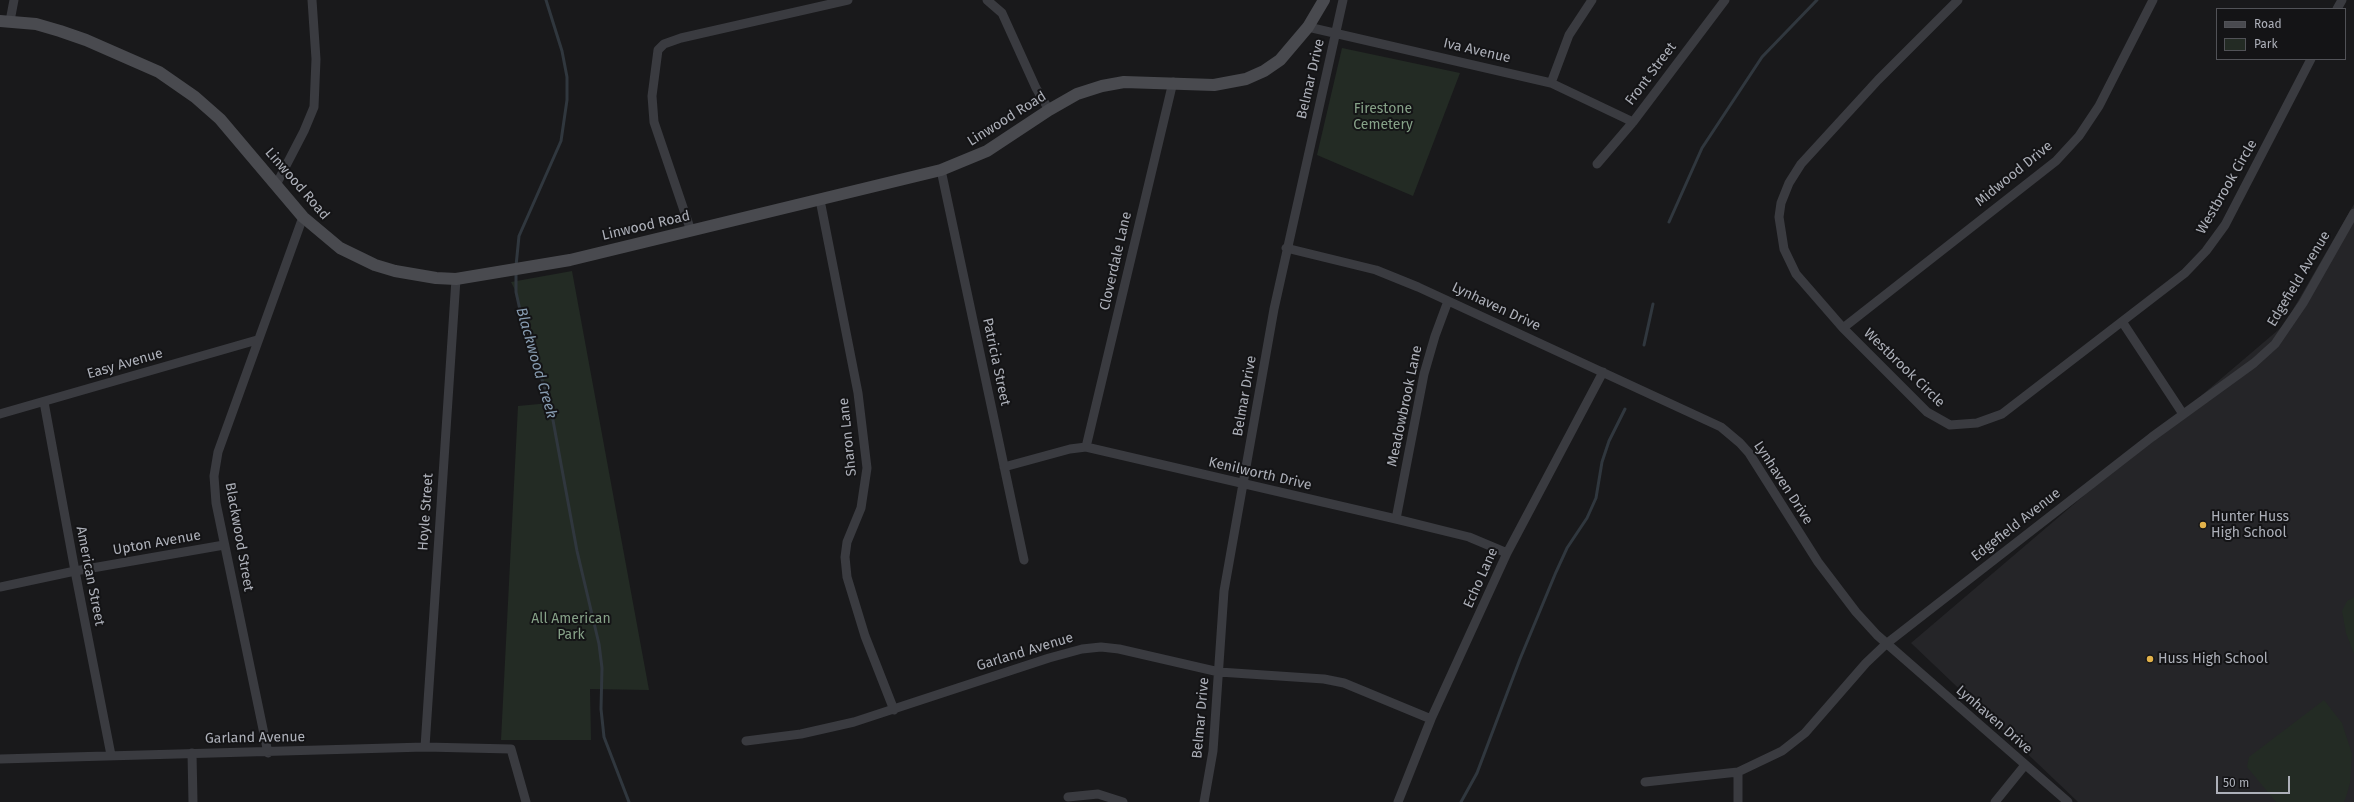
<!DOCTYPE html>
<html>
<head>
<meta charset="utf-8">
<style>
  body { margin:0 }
  #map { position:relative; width:2354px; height:802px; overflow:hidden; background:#19191b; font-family:"Fira Sans",sans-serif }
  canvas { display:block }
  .legend { position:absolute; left:2216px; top:8px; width:130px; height:52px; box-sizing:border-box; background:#141416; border:1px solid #515257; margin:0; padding:5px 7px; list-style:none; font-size:12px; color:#adb0b9 }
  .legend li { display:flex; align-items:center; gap:8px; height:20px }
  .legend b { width:20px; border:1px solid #515257 }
  .scale { position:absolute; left:2216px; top:776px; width:74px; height:18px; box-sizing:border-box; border:2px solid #adb0b9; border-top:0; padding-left:5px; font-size:12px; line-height:14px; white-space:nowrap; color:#adb0b9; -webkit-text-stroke:3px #141416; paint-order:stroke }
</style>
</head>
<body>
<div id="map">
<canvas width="2354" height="802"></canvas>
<ul class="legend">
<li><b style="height:5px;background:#494a4f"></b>Road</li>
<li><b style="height:11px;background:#232b24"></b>Park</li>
</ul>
<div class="scale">50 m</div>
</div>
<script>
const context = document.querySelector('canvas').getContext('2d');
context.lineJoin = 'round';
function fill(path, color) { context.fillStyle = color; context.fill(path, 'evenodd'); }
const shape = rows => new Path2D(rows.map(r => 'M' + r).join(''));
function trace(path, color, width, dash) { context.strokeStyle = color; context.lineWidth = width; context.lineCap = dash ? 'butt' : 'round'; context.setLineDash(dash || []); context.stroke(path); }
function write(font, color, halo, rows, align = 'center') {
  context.font = font + ' "Fira Sans",sans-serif'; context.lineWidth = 4; context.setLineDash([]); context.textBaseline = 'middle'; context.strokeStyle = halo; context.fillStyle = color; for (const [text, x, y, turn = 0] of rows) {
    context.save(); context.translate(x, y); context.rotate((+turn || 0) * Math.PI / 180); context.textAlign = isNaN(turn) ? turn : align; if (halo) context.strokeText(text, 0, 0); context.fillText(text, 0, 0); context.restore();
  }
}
const built = shape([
  [2354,204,2354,802,2078,802,1911,643,2284,325]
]);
const green = shape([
  [1342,48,1460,73,1413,196,1317,155],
  [572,271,649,690,590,689,591,740,501,740,518,406,550,403,522,319,516,292,511,282],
  [2354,597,2354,654,2346,633,2342,611,2347,601],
  [2324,700,2342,723,2352,754,2350,783,2346,797,2344,802,2276,802,2247,767,2249,757]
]);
const stream = shape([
  [1669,222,1702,148,1762,57,1817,0],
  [516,266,519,236,561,141,567,100,567,77,562,51,546,0],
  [516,271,516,292,522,319,550,404,577,551,599,644,602,668,601,709,604,737,629,802],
  [1644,345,1653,304],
  [1461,802,1477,773,1520,659,1556,572,1567,548,1587,518,1596,498,1602,462,1609,441,1625,409]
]);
const street = shape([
  [987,0,1002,13,1036,88,1049,110],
  [1958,0,1878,80,1801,164,1789,183,1781,203,1779,217,1784,249,1796,274,1843,328,1927,412,1950,425,1977,423,2002,414,2185,273,2206,251,2225,225,2311,59],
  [2337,9,2342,0],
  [10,21,14,0],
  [1308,27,1551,83,1633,122],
  [1551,83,1569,35,1592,0],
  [1597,164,1633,122,1725,0],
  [941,170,1024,560],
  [276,185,304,131,314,107,316,59,312,0],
  [820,200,858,393,867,468,861,508,847,542,845,557,847,577,865,636,894,710],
  [691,231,654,122,652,96,658,50,664,44,681,38,848,0],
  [1286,248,1376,270,1418,287,1721,427,1740,443,1749,453,1818,562,1856,612,1877,635,2068,802],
  [2123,323,2183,414],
  [1843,328,2056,161,2079,136,2099,106,2153,0],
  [44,402,75,571,111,755],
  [0,414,257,340],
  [1086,447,1173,82],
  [1004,467,1070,449,1086,447,1396,519,1469,537,1507,553],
  [1396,519,1424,374,1435,336,1448,301],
  [0,587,75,571,224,545],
  [746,741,801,734,854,722,1049,658,1082,649,1101,647,1119,649,1219,672,1324,679,1344,683,1431,719],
  [425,747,456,279],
  [192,753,193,802],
  [268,753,216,503,214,476,218,452,303,217],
  [0,759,425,747,511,749,526,802],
  [1738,772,1738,802],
  [1645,782,1738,772,1782,751,1805,733,1866,663,1886,644,2152,437,2254,363,2275,344,2303,303,2354,213],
  [1068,797,1098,794,1123,802],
  [1204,802,1213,751,1224,591,1274,309,1343,0],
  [1398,802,1431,719,1507,553,1603,372],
  [1995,802,2025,765]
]);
const secondary = shape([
  [0,21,36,24,60,31,86,40,159,72,195,97,220,119,303,217,340,248,375,265,395,271,436,278,456,279,570,260,941,170,987,151,1049,110,1077,94,1102,86,1124,82,1214,85,1246,79,1264,71,1280,60,1308,27,1324,0]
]);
const markers = [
  [2203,525,4,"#e2b24a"],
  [2150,659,4,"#e2b24a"]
];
const streetNames = [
  ["Iva Avenue",1477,51,13],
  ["Front Street",1651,74,-53],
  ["Belmar Drive",1311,79,-77],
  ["Linwood Road",1007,119,-32],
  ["Midwood Drive",2014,174,-39],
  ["Linwood Road",297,184,49],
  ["Westbrook Circle",2227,187,-60],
  ["Linwood Road",646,226,-13],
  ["Cloverdale Lane",1116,261,-77],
  ["Edgefield Avenue",2299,279,-59],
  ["Lynhaven Drive",1496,307,25],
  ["Patricia Street",996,362,78],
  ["Easy Avenue",125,364,-16],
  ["Westbrook Circle",1904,368,44],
  ["Belmar Drive",1245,396,-80],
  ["Meadowbrook Lane",1405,406,-78],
  ["Sharon Lane",848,437,-96],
  ["Kenilworth Drive",1260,474,13],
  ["Lynhaven Drive",1783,483,57],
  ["Hoyle Street",426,512,-86],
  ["Edgefield Avenue",2016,525,-38],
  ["Blackwood Street",239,537,80],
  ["Upton Avenue",157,543,-10],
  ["American Street",90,576,79],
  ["Echo Lane",1481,578,-66],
  ["Garland Avenue",1025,652,-17],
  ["Belmar Drive",1201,718,-85],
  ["Lynhaven Drive",1994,720,41],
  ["Garland Avenue",255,738,-1]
];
const parkNames = [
  ["Firestone",1383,109],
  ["Cemetery",1383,125],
  ["All American",571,619],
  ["Park",571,635]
];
const poiNames = [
  ["Hunter Huss",2211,517],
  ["High School",2211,533],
  ["Huss High School",2158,659]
];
const waterNames = [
  ["Blackwood Creek",536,363,74]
];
fill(built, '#252528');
fill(green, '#232b24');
trace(stream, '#30373e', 3);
trace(street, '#3a3b40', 9);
trace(secondary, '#494a4f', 12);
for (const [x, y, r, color] of markers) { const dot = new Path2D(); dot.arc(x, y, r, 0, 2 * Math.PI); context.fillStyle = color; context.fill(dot); trace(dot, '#141416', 1.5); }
write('14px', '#adb0b9', '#141416', streetNames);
write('14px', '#86a288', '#141416', parkNames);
write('14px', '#adb0b9', '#141416', poiNames, 'left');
write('italic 15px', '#879cb1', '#141416', waterNames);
</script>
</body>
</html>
